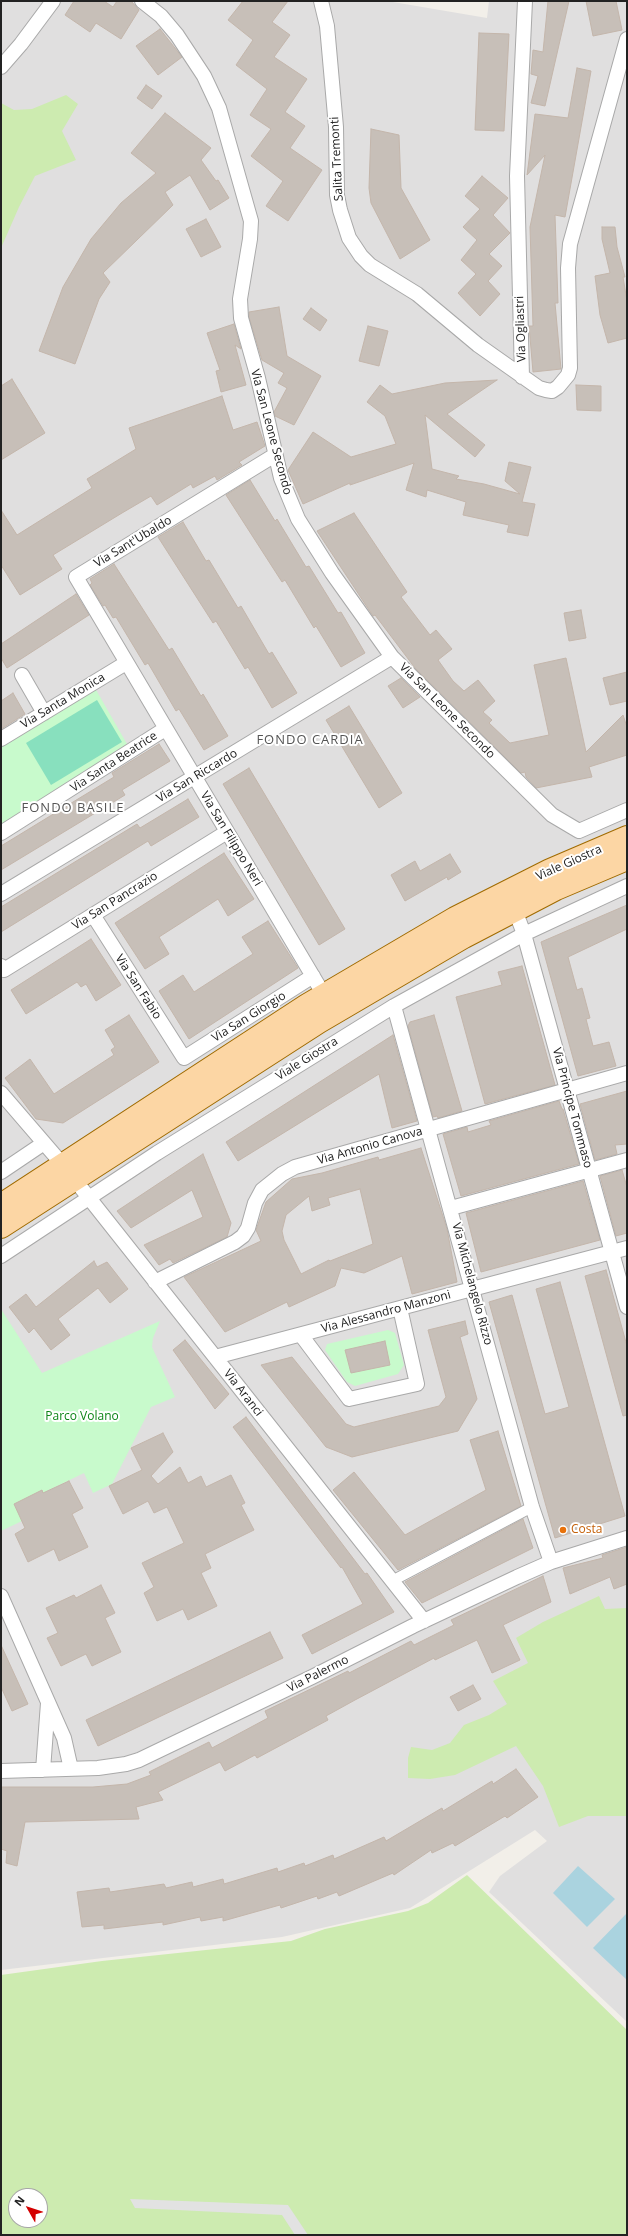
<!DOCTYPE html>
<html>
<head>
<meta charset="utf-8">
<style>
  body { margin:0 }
  #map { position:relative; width:628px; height:2236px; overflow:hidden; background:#f2efe9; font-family:"Open Sans",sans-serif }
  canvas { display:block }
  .frame { position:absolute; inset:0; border:2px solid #222; pointer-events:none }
  .north { position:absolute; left:8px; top:2188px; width:40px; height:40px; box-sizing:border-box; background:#fff; border:1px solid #a7a7a7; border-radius:50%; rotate:309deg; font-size:11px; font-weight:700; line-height:16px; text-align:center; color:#222 }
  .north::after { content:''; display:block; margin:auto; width:14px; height:18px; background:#d40000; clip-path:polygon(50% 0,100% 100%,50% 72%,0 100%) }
</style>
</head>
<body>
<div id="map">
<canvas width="628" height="2236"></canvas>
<div class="frame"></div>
<div class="north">N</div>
</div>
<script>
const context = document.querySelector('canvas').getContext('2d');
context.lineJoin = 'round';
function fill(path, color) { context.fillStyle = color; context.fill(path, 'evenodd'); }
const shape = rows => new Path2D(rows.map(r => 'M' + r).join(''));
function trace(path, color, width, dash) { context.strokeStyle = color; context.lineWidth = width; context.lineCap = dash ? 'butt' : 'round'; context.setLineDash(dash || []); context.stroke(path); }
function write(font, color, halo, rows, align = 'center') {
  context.font = font + ' "Open Sans",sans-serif'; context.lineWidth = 4; context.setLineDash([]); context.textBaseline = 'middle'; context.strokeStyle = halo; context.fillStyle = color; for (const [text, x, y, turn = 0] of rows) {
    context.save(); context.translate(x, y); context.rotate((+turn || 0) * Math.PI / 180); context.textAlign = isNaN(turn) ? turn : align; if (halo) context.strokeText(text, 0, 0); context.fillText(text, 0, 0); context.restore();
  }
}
const residential = shape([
  [1,1,387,1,487,18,489,1,627,1,627,2022,489,1892,500,1876,547,1841,535,1830,410,1908,282,1937,1,1970]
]);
const grass = shape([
  [66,95,78,104,62,131,76,160,35,176,19,207,1,248,1,103,14,110,32,109],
  [599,1596,605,1609,627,1608,627,1816,588,1816,559,1827,543,1786,516,1746,455,1775,430,1779,408,1778,408,1758,411,1747,432,1750,450,1743,464,1725,489,1715,507,1704,493,1681,528,1663,516,1638,543,1622],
  [467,1875,627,2030,627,2235,1,2235,1,1975,102,1961,291,1941,325,1929,408,1911,428,1903],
  [16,2196,40,2196,40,2220,16,2220]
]);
const park = shape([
  [95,688,127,744,1,826,1,746],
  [1,1309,42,1373,160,1321,153,1338,152,1347,175,1397,151,1407,112,1484,93,1493,84,1473,43,1493,42,1490,14,1504,22,1521,1,1531],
  [388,1330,395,1333,404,1365,398,1374,355,1386,347,1382,325,1350,327,1344]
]);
const pitch = shape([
  [97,700,122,742,51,785,26,743]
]);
const parking = shape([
  [130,2199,288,2205,308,2235,295,2235,282,2215,135,2208]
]);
const water = shape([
  [578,1866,615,1899,587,1927,553,1893],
  [627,1913,627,1980,593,1948]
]);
const building = shape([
  [74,1,104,1,113,7,117,1,131,1,139,10,121,39,96,23,90,32,65,15,74,1],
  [243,1,288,1,272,22,290,35,274,57,307,79,285,112,305,126,290,148,322,170,288,221,266,206,283,181,251,156,271,129,250,115,267,89,236,65,253,40,228,20,243,1],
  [548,1,569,1,545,106,531,103,538,76,531,74,533,50,543,52,548,1],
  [586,1,616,1,622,30,593,36,586,1],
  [160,29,182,57,158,75,136,46,160,29],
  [479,33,509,34,504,131,475,130,479,33],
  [577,68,591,71,565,217,555,215,558,303,555,303,561,369,533,372,529,326,533,326,530,227,545,155,527,175,535,114,568,118,577,68],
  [146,85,162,96,152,109,137,98,146,85],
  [165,113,211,148,201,160,216,181,218,180,229,198,210,210,190,175,165,192,173,205,103,273,110,282,99,299,75,364,39,351,63,287,91,239,121,203,156,173,131,153,165,113],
  [371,129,399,135,401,188,430,240,400,259,371,203,369,188,371,129],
  [482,176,508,198,493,215,510,233,489,254,502,266,488,281,500,294,480,316,458,293,476,274,461,260,477,240,463,227,480,209,465,196,482,176],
  [206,219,221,247,201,257,186,229,206,219],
  [602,227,615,227,617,247,625,277,623,277,627,301,627,338,608,343,600,315,595,276,610,273,602,239,602,227],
  [279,307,287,356,321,376,294,425,275,416,274,412,287,388,278,383,284,373,262,360,249,317,249,312,279,307],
  [311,308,327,320,320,331,303,319,311,308],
  [234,324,241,349,235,345,246,385,221,392,216,371,220,370,207,333,234,324],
  [368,326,388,331,379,366,359,361,368,326],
  [12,379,45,433,1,460,1,386,12,379],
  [497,380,447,414,485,445,475,457,425,415,432,469,459,476,456,479,484,484,520,494,505,481,509,462,531,467,522,502,535,504,528,536,507,532,509,525,463,515,466,502,427,490,426,497,406,490,414,463,350,485,350,483,303,504,288,470,313,432,351,457,396,444,385,416,367,402,380,385,392,394,445,383,497,380],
  [576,385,601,386,601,411,577,410,576,385],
  [222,396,233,430,257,422,265,446,239,462,242,465,217,480,215,476,193,488,191,484,157,505,151,496,122,513,53,555,62,569,20,595,1,565,1,510,17,535,92,488,87,479,136,449,129,428,222,396],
  [250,480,275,521,277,519,306,567,309,566,338,613,341,612,365,653,341,667,316,626,314,628,285,580,282,582,226,495,250,480],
  [354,513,407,592,401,597,430,635,436,630,452,649,438,660,453,681,464,691,478,680,495,701,483,712,492,720,489,723,510,743,549,735,534,665,566,658,586,752,623,715,627,727,627,755,589,767,592,777,536,788,526,777,525,772,521,773,415,668,375,615,373,616,317,531,354,513],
  [183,522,206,561,209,560,238,608,241,606,269,654,272,652,297,693,272,708,248,667,245,669,216,621,213,623,158,537,183,522],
  [114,564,169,650,172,648,201,696,203,694,228,736,204,750,179,709,176,711,148,663,145,665,116,617,113,618,105,605,103,606,90,585,92,583,90,579,114,564],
  [76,594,89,615,7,668,1,658,1,644,76,594],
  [581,610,586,638,569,641,564,613,581,610],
  [627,672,627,701,610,705,603,678,627,672],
  [401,678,420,697,403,708,388,686,401,678],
  [13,693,25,714,1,729,1,701,13,693],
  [349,706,402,793,379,808,326,720,349,706],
  [159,744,170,761,122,790,125,795,1,870,1,846,114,777,112,773,159,744],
  [249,768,345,929,319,945,223,784,249,768],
  [188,799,199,817,151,846,148,841,1,932,1,907,137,824,140,828,188,799],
  [224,853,254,899,228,916,218,899,184,921,159,937,169,954,145,969,115,923,224,853],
  [450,854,461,872,448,880,447,877,405,901,391,875,415,861,420,871,450,854],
  [627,905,627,929,568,957,577,990,582,988,590,1018,586,1019,593,1046,609,1042,616,1066,578,1076,541,942,627,905],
  [268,921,298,968,189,1039,159,991,183,975,194,992,228,970,253,954,242,937,268,921],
  [91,939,121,985,96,1001,86,984,81,987,77,982,26,1014,11,990,91,939],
  [522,966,555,1085,485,1104,456,997,502,985,498,972,522,966],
  [129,1015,159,1062,63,1123,36,1119,5,1078,30,1059,54,1094,114,1055,111,1050,115,1047,105,1030,129,1015],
  [434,1015,462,1111,438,1118,437,1116,433,1117,408,1026,410,1022,434,1015],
  [393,1035,417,1121,392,1128,379,1074,238,1161,226,1142,393,1035],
  [627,1091,627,1144,615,1145,617,1154,595,1160,580,1104,627,1091],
  [559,1101,562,1109,563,1109,579,1164,461,1196,443,1134,467,1127,468,1132,491,1125,489,1121,559,1101],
  [421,1148,447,1229,457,1282,412,1294,402,1256,364,1273,341,1268,335,1286,289,1307,287,1302,225,1332,184,1277,261,1241,256,1230,266,1202,292,1179,322,1173,378,1157,379,1160,421,1148],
  [360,1189,373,1244,330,1261,329,1260,301,1274,284,1240,282,1231,286,1215,309,1196,312,1211,330,1205,328,1198,360,1189],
  [203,1154,231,1223,227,1237,173,1263,170,1259,159,1265,144,1245,203,1217,192,1190,131,1228,117,1211,203,1154],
  [622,1170,627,1187,627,1233,616,1236,600,1176,622,1170],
  [583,1181,600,1240,481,1272,466,1213,583,1181],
  [94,1261,97,1267,107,1262,128,1289,110,1303,98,1288,58,1319,70,1335,51,1350,34,1328,29,1333,9,1307,26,1294,36,1307,94,1261],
  [606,1270,627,1346,627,1415,623,1416,585,1276,606,1270],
  [560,1282,625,1516,555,1538,489,1302,512,1295,545,1414,569,1407,536,1289,560,1282],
  [465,1321,468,1334,460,1337,477,1399,458,1431,352,1457,326,1447,261,1365,292,1357,346,1424,354,1427,439,1406,446,1397,428,1330,465,1321],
  [185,1340,229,1394,215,1409,173,1350,185,1340],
  [385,1341,390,1365,351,1373,345,1350,385,1341],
  [246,1417,365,1574,367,1573,394,1612,312,1654,302,1635,363,1604,342,1567,341,1568,233,1427,246,1417],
  [498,1431,521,1506,398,1570,333,1490,354,1472,405,1535,486,1490,470,1440,498,1431],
  [163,1433,173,1452,151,1476,158,1484,180,1467,188,1483,201,1476,206,1487,231,1475,245,1503,241,1505,254,1530,205,1554,211,1568,201,1573,217,1606,188,1620,183,1609,157,1621,144,1593,154,1587,142,1563,184,1543,167,1507,154,1513,148,1501,123,1514,109,1486,142,1470,131,1448,163,1433],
  [69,1481,83,1508,72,1514,88,1547,59,1561,54,1549,28,1562,15,1534,25,1528,14,1504,42,1490,43,1493,69,1481],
  [523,1519,533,1548,422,1603,405,1582,523,1519],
  [627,1547,627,1584,614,1589,610,1577,570,1594,563,1568,603,1558,602,1555,627,1547],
  [543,1576,551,1602,503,1625,520,1660,492,1673,477,1640,435,1660,434,1658,355,1700,326,1716,328,1720,257,1758,255,1755,225,1771,220,1762,158,1792,163,1800,136,1807,139,1819,25,1822,17,1866,6,1863,7,1851,1,1849,1,1787,93,1787,127,1784,151,1775,149,1772,209,1742,212,1748,268,1718,265,1711,348,1671,349,1673,411,1641,414,1645,454,1625,451,1620,543,1576],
  [101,1585,115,1613,105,1618,121,1652,92,1666,86,1654,61,1666,47,1638,58,1633,46,1608,74,1595,76,1598,101,1585],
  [270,1632,283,1658,98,1746,86,1720,270,1632],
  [1,1645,28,1704,12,1711,1,1687,1,1645],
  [473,1685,481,1699,458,1711,450,1697,473,1685],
  [516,1769,538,1797,507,1818,505,1816,455,1846,453,1843,432,1853,431,1850,394,1875,393,1873,339,1896,337,1892,318,1899,317,1896,281,1908,280,1905,223,1921,223,1917,201,1921,200,1917,163,1925,163,1922,104,1929,104,1925,82,1927,77,1892,109,1888,110,1892,164,1884,166,1888,192,1882,193,1887,223,1879,224,1884,277,1868,278,1872,304,1863,305,1866,333,1855,334,1859,384,1837,386,1841,442,1808,443,1811,492,1781,493,1784,516,1769]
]);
const pedestrian = shape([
  [392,1581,532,1507]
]);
const minor = shape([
  [142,1,161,16,177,35,204,76,219,108,251,221,250,239,240,299,241,318,258,378,281,478,298,519,332,573,392,657,552,815,579,831],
  [321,1,327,26,336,127,337,195,340,210,349,238,361,256,370,265,417,294,478,345,539,388,546,390,552,391,558,387,568,375,570,368,568,268,570,244,627,39],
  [1,67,21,44,53,1],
  [522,377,517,176,525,1],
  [275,455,76,577,324,995],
  [22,675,44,713],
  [1,739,126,663],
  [579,831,627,810],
  [1,833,165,729],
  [1,894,392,657],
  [515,910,524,934,627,1307],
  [93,915,184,1058,313,976],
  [1,966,4,970,227,832],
  [394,1006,532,1507,551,1562],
  [1,1093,63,1165,424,1621],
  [1,1172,44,1143],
  [451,1208,627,1160],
  [1,1256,157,1153,394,1006,524,934,627,886],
  [155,1282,235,1242,243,1236,248,1228,255,1203,262,1190,282,1174,295,1167,627,1073],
  [301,1335,349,1399,417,1384,400,1308],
  [215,1357,627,1248],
  [1,1596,64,1738,71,1769],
  [43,1770,48,1703],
  [1,1771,98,1768,126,1764,139,1760,312,1677,413,1626,517,1577,551,1562,627,1538]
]);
const primary = shape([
  [1,1205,307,1005,455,918,550,870,627,837],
  [1,1227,319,1022,464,937,556,889,627,859]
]);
const markers = [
  [563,1530,4,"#e8710a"]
];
const streetNames = [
  ["Salita Tremonti",337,159,-93],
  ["Via Ogliastri",521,329,-92],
  ["Via San Leone Secondo",271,432,75],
  ["Via Sant'Ubaldo",133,542,-31],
  ["Via Santa Monica",63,701,-31],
  ["Via San Leone Secondo",447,711,45],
  ["Via Santa Beatrice",114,762,-33],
  ["Via San Riccardo",197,776,-31],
  ["Via San Filippo Neri",231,839,59],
  ["Viale Giostra",569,863,-24],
  ["Via San Pancrazio",115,901,-32],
  ["Via San Fabio",138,987,57],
  ["Via San Giorgio",249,1017,-32],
  ["Viale Giostra",307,1059,-32],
  ["Via Principe Tommaso",572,1108,75],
  ["Via Antonio Canova",370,1146,-16],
  ["Via Michelangelo Rizzo",472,1284,75],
  ["Via Alessandro Manzoni",386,1312,-15],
  ["Via Aranci",243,1393,52],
  ["Via Palermo",318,1674,-27]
];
const parkNames = [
  ["Parco Volano",82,1417]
];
const foodNames = [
  ["Costa",571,1530]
];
const neighbourhoodNames = [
  ["FONDO CARDIA",310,740],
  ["FONDO BASILE",73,808]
];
fill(residential, '#e0dfdf');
fill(grass, '#cdebb0');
fill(park, '#c8facc');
fill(pitch, '#88e0be');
fill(parking, '#e2e2e2');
fill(water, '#aad3df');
fill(building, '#c7bfb8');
trace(building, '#c4b6ab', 1);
trace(pedestrian, '#a9a9a9', 12);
trace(minor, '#a9a9a9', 16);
trace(primary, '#a06b00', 24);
trace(pedestrian, '#fff', 10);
trace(minor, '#fff', 14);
trace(primary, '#fcd6a4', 22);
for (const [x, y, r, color] of markers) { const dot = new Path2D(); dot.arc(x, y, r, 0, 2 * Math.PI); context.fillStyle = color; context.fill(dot); trace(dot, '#fff', 1.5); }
write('12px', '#222', '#fff', streetNames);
write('12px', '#0c8416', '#fff', parkNames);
write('12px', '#c56008', '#fff', foodNames, 'left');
context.letterSpacing = '1px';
write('13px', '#555', '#fff', neighbourhoodNames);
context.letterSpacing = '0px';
</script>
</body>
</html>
